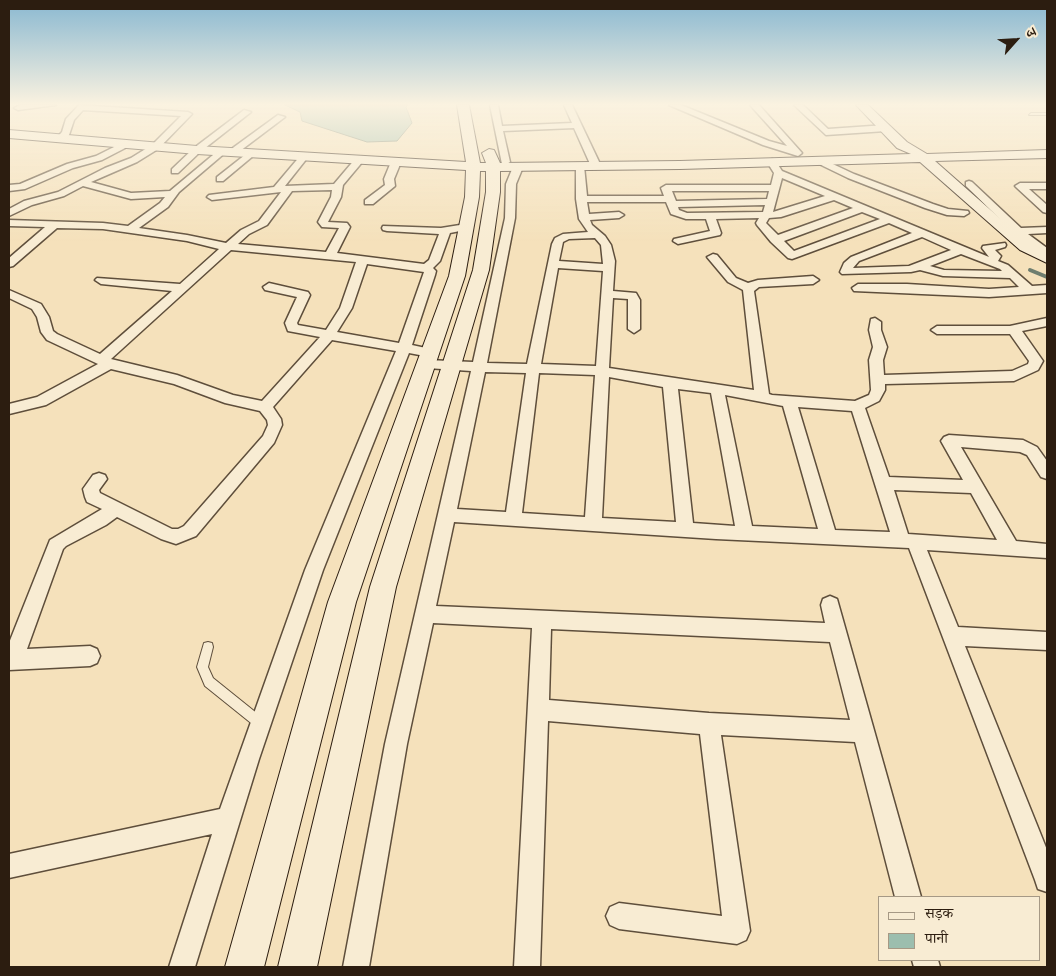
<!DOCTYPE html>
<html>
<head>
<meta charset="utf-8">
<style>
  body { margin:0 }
  #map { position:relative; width:1056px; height:976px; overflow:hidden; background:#f5e1bb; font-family:Vollkorn,"Noto Serif Devanagari",serif }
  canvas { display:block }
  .frame { position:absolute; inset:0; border:10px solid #2c1d10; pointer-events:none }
  .legend { position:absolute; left:878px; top:896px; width:162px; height:65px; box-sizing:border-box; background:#f8ecd3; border:1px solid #a69985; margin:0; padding:6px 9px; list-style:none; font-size:15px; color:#2c1d10 }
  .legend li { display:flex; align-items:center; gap:10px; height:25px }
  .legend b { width:25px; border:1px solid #a69985 }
  .north { position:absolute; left:991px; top:15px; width:50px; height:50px; -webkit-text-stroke:4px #f8ecd3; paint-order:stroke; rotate:64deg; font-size:14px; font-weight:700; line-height:20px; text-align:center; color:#2c1d10 }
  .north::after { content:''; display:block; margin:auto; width:18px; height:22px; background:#2c1d10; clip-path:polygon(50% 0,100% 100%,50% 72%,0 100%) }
</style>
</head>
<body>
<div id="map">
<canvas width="1056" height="976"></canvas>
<div class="frame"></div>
<ul class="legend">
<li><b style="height:6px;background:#f8ecd3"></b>सड़क</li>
<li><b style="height:14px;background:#9cbeae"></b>पानी</li>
</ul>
<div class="north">उ</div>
</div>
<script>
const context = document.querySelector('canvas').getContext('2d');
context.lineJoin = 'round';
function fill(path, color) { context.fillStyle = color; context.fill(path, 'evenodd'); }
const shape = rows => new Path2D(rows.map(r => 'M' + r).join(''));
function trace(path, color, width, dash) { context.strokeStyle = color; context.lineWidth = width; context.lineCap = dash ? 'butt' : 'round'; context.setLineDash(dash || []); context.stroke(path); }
const water = shape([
  [285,105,408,105,406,107,412,123,397,141,367,142,302,121,300,112,285,105]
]);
const stream = shape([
  [1030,270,1047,277]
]);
const lane = shape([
  [1031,113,1047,113,1047,115,1029,115,1031,113],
  [208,642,212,643,213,647,208,667,213,678,264,719,266,723,264,727,260,729,256,727,205,686,197,667,204,643,208,642]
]);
const street = shape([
  [20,105,56,105,18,110,14,108,20,105],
  [79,105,188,112,192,114,158,149,137,162,91,182,131,193,170,191,219,150,225,150,226,152,179,192,168,207,139,228,187,235,226,243,241,230,259,221,281,192,212,200,207,197,209,195,274,187,301,155,304,154,308,157,285,186,334,184,356,158,362,158,364,160,343,185,341,197,328,222,347,223,350,227,337,253,424,264,429,260,439,234,387,231,383,230,382,228,383,226,441,228,466,224,471,227,470,229,450,233,440,261,433,268,436,271,435,275,412,345,435,350,437,353,430,357,409,353,323,570,259,759,195,967,169,967,212,834,9,878,9,854,220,809,305,570,396,351,332,340,273,407,281,419,282,425,274,443,196,536,176,544,161,539,117,517,106,525,66,546,63,549,27,649,90,646,97,649,100,656,97,663,90,666,9,670,9,643,50,540,102,509,87,502,85,497,83,489,93,475,99,473,105,475,107,479,99,490,100,493,172,529,178,529,184,526,263,436,268,425,267,420,260,411,225,403,174,384,111,369,46,405,9,414,9,404,37,397,98,364,47,340,41,332,37,317,32,309,9,298,9,290,41,304,49,317,53,331,57,334,100,354,172,291,101,284,95,280,97,278,180,284,219,249,187,241,103,229,57,228,13,266,9,267,9,258,45,227,9,226,9,220,103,223,128,226,160,203,165,197,131,199,83,186,64,196,32,205,9,216,9,209,24,201,58,192,105,168,131,158,152,145,181,116,83,110,74,120,69,135,63,140,57,140,56,138,62,132,66,119,79,105],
  [332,190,331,197,318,222,322,227,339,228,326,252,238,244,249,234,267,225,292,191,332,190],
  [231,250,356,262,340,308,326,330,298,325,297,323,310,295,308,292,269,283,263,287,265,290,297,297,285,323,288,331,320,337,262,401,233,395,177,375,111,359,231,250],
  [367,264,424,272,399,343,337,332,352,308,367,264],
  [490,105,498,105,502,126,572,123,564,105,572,105,601,166,596,169,591,166,574,128,503,131,510,162,505,165,502,164,490,105],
  [669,105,681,105,769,141,787,146,750,105,759,105,802,153,798,156,763,145,669,105],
  [794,105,803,105,828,129,886,125,890,128,886,131,826,135,794,105],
  [244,110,251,112,200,152,178,173,172,173,172,169,194,148,244,110],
  [278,115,285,117,236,154,230,154,230,150,278,115],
  [126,141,130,144,129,146,102,160,73,168,25,189,9,191,9,185,20,184,67,164,96,156,126,141],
  [250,151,254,154,253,156,223,181,217,181,217,177,250,151],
  [820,158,854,174,933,204,948,209,968,211,969,213,964,216,947,215,925,208,848,178,817,163,815,161,820,158],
  [396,159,401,162,394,179,395,186,373,204,365,204,365,200,385,185,384,179,391,162,396,159],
  [772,159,775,160,782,171,989,257,982,248,983,246,1005,243,1006,245,1005,247,995,250,1001,256,998,261,1008,265,1032,286,1047,285,1047,293,989,297,854,291,852,288,858,284,907,284,989,289,1019,287,1010,278,943,276,920,270,911,272,842,274,840,272,844,263,851,257,912,233,889,223,792,259,788,258,771,242,757,225,756,223,759,218,716,219,721,233,720,235,678,244,673,241,674,239,710,231,706,219,686,219,671,214,666,202,587,202,589,214,619,212,624,215,619,218,590,220,592,225,605,236,611,245,615,261,613,291,636,293,640,300,640,329,634,333,628,329,628,299,613,298,609,368,754,390,743,290,728,282,707,257,713,254,717,255,736,278,748,283,758,280,813,276,819,280,813,284,759,287,754,291,769,394,772,395,855,401,869,395,871,390,869,360,873,347,869,330,871,319,875,318,881,322,881,330,887,347,883,360,884,375,1012,371,1028,364,1029,361,1010,334,937,334,931,330,937,326,1010,326,1047,318,1047,326,1022,331,1043,361,1038,370,1014,381,885,384,885,390,879,401,865,408,889,477,963,480,941,441,944,437,949,435,1023,440,1037,447,1047,461,1047,479,1041,477,1027,455,1020,452,961,447,1016,541,1047,544,1047,558,927,550,958,627,1047,632,1047,650,965,646,1047,850,1047,892,1038,889,1035,880,909,548,716,539,454,522,436,606,825,623,821,605,823,599,830,596,837,599,921,897,895,897,855,742,721,735,750,931,746,940,737,944,619,929,610,925,606,916,610,907,619,903,722,916,700,734,548,721,540,967,514,967,532,628,433,623,407,744,369,967,343,967,385,744,471,371,427,368,422,367,420,364,422,361,427,360,473,362,505,218,506,184,513,167,518,164,523,167,516,184,515,218,487,363,527,364,552,244,555,238,563,234,588,232,579,219,576,199,576,164,582,164,584,166,587,196,664,196,661,188,666,185,771,185,774,173,767,162,772,159],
  [782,178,825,196,773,212,782,178],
  [672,191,769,191,767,199,676,201,672,191],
  [834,200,853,208,778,235,766,223,769,218,781,217,834,200],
  [765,205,763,212,687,213,679,210,678,207,765,205],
  [862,212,880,219,794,251,784,241,862,212],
  [922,237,951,250,909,266,853,268,859,261,922,237],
  [595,238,601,245,603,264,559,261,563,242,569,239,595,238],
  [961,254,1000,269,1002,271,944,270,930,266,961,254],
  [558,268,603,271,596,366,541,364,558,268],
  [485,372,526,373,506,512,457,509,485,372],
  [539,373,595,375,585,517,522,513,539,373],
  [609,377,663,387,676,522,602,518,609,377],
  [678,389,711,393,735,526,693,523,678,389],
  [725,395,783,406,818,529,752,526,725,395],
  [798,407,852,411,890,532,835,530,798,407],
  [894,490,971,493,997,540,908,534,894,490],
  [551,629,830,642,850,720,709,713,549,700,551,629],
  [969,181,972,182,1021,228,1047,227,1047,233,1028,234,1047,248,1047,255,1026,244,1016,234,1009,233,1008,231,1010,229,966,186,966,182,969,181],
  [1020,183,1047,183,1047,189,1029,189,1047,205,1047,213,1043,212,1017,188,1015,186,1020,183],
  [912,960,938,960,940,967,914,967,912,960]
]);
const secondary = shape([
  [457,105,469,105,480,163,486,163,482,153,489,149,494,150,500,163,680,161,911,154,897,148,856,105,868,105,907,142,927,154,1047,150,1047,158,935,161,1011,228,1032,244,1047,252,1047,263,1020,250,920,162,680,169,500,171,500,192,489,270,396,587,317,967,278,967,370,587,473,270,486,192,486,171,480,171,479,197,465,276,356,602,264,967,225,967,328,602,449,276,465,197,466,170,197,154,9,138,9,130,197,146,466,162,457,105]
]);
fill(water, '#9cbeae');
trace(water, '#6f7e6f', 1);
trace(stream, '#6f7e6f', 4);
trace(lane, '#5e4e3b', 2);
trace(street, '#5e4e3b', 3);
trace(secondary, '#2c1d10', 2);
fill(lane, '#f8ecd3');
fill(street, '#f8ecd3');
fill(secondary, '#f8ecd3');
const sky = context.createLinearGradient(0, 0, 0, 242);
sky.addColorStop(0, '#89b8d1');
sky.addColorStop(0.43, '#faf2e0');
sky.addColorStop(1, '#faf2e000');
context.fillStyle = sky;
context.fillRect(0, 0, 1056, 242);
</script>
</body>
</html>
